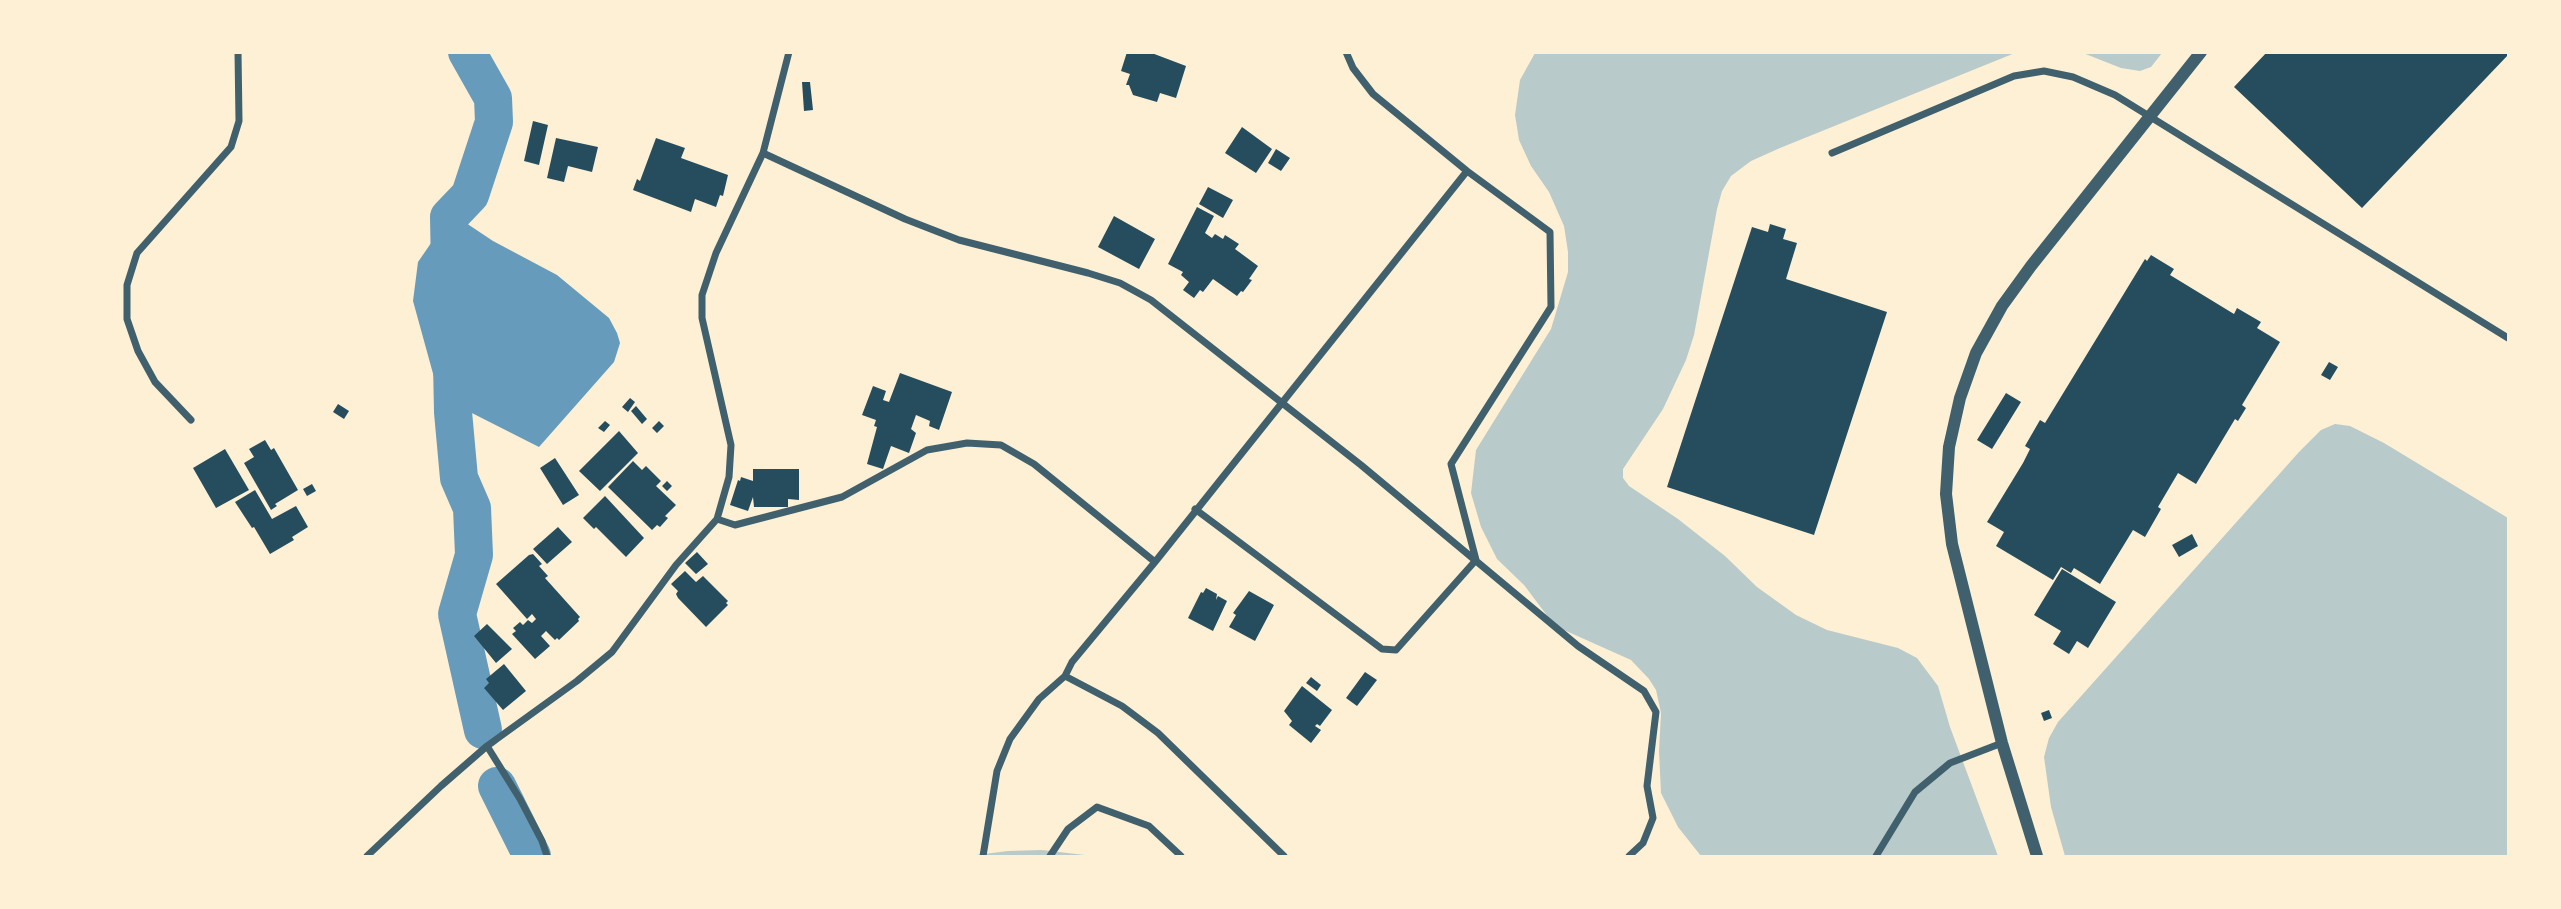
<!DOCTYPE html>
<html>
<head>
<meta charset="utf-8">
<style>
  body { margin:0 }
  #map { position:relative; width:2561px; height:909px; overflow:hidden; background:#fdf0d5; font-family:Georgia,serif }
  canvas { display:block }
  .frame { position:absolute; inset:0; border:54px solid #fdf0d5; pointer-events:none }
</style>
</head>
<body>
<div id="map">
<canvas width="2561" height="909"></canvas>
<div class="frame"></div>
</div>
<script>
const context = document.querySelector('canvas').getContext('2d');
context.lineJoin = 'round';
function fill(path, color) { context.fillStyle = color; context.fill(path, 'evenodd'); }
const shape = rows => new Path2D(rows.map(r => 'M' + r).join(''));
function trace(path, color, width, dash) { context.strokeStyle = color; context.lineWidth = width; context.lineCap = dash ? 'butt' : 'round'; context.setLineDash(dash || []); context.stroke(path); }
const green = shape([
  [1535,53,2015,53,1780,148,1751,161,1731,176,1722,191,1717,209,1694,335,1686,360,1663,409,1623,469,1623,478,1629,486,1678,519,1725,556,1757,587,1796,615,1827,630,1898,648,1917,658,1938,686,1950,727,1998,856,1701,856,1678,827,1661,793,1659,751,1661,713,1656,690,1649,679,1631,660,1555,626,1524,585,1497,559,1481,527,1471,493,1476,450,1551,329,1568,272,1568,252,1564,226,1549,192,1531,166,1519,140,1515,115,1520,80],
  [2083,53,2162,53,2151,67,2140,71,2121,68],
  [2335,424,2350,426,2384,443,2508,518,2508,856,2065,856,2051,807,2044,757,2049,738,2058,722,2299,452,2321,430],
  [1042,850,1093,856,968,856,1008,851]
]);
const water = shape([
  [454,215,493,241,557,275,609,318,617,333,620,343,614,362,539,447,462,408,445,417,413,301,418,262,449,217]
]);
const river = shape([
  [450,270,449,217,470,195,494,122,493,98,467,52],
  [452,362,453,412,459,478,472,508,474,555,457,614,483,730],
  [497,786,532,856]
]);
const building = shape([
  [1127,52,1149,52,1186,66,1176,98,1160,93,1157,102,1133,95,1129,85,1126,85,1130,74,1121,71],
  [2267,52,2508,52,2508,55,2362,208,2234,87],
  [802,82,810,82,813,110,804,111],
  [533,121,548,125,539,165,524,161],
  [1242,127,1272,149,1256,173,1225,153],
  [556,138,598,147,592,172,568,166,564,182,547,178],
  [656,138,685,148,681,158,728,175,723,196,720,195,716,207,695,199,691,212,633,190,637,179,640,181],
  [1276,149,1290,158,1281,171,1268,163],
  [1208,187,1233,200,1223,218,1199,204],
  [1197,207,1214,216,1205,233,1212,238,1215,234,1223,239,1225,235,1239,244,1235,249,1258,266,1249,279,1252,280,1243,292,1241,291,1237,296,1213,279,1203,292,1200,290,1194,298,1183,290,1189,282,1181,275,1183,272,1168,264],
  [1114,216,1155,239,1139,269,1098,247],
  [1770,224,1786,229,1783,239,1797,243,1786,279,1887,312,1814,535,1667,487,1752,227,1768,232],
  [2151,255,2174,269,2170,275,2234,314,2237,308,2261,322,2257,328,2280,342,2242,405,2246,408,2238,421,2235,419,2196,484,2178,473,2158,507,2161,509,2145,537,2133,530,2100,584,2074,568,2071,573,2061,567,2053,580,1996,546,2004,532,1987,522,2023,463,2030,449,2025,446,2040,420,2045,423,2145,259,2147,261],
  [2329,362,2338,367,2330,380,2321,375],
  [900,373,952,392,939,430,929,426,930,421,916,415,911,429,916,433,909,453,891,446,883,469,867,464,877,427,874,426,876,420,862,415,873,386,886,391,883,400,889,402],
  [2006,393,2021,402,1992,449,1977,440],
  [630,398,635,402,628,412,622,407],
  [338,404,349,411,344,419,333,412],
  [636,406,647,419,642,424,631,411],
  [605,421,610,425,604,432,598,428],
  [659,421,664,426,657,433,652,428],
  [619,431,638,453,600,491,579,471],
  [265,440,271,450,274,448,298,490,275,504,277,506,271,510,244,463,254,457,249,449],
  [225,449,249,490,216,508,193,468],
  [555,458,579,495,563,505,540,468],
  [633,461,642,470,646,466,661,481,656,486,676,505,665,516,668,518,660,527,657,525,652,530,608,487],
  [753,469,799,469,799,500,788,499,788,507,754,507,753,497,748,511,730,505,738,480,740,481,741,477,753,481],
  [667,481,672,486,667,491,662,486],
  [312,484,316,491,307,496,303,489],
  [255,490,272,519,296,506,308,527,292,537,294,540,270,554,254,527,252,528,235,502],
  [605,496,644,538,626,557,596,527,594,529,583,518],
  [558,527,572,542,547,564,533,549],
  [2192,534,2198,546,2179,557,2172,545],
  [697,552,708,564,696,574,685,563],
  [533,554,542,564,539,566,548,576,545,578,580,617,578,619,579,621,559,640,557,638,555,640,546,631,541,636,550,646,535,659,512,634,516,631,513,628,520,622,523,625,528,620,532,623,536,619,532,614,527,619,496,584,529,555],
  [2062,569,2116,602,2088,648,2077,641,2069,654,2053,644,2061,631,2034,615],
  [685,571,696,582,703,576,728,601,726,603,728,605,706,627,678,598,676,594,678,591,671,584],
  [1206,588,1217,594,1216,600,1218,596,1227,601,1213,631,1188,618,1201,592,1203,593],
  [1249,591,1274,605,1255,641,1229,627,1236,615,1233,613],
  [487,624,512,649,496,663,474,636],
  [504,664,526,691,503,710,484,688,489,683,486,679],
  [1365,672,1377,680,1357,706,1346,698],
  [1311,677,1321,685,1317,691,1306,683],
  [1302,686,1332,710,1320,726,1317,724,1315,726,1321,730,1311,743,1289,725,1292,721,1284,711],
  [2049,710,2052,718,2044,721,2041,713]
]);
const minor = shape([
  [763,153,905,219,959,240,1088,273,1120,283,1151,300,1361,465,1578,646,1644,691,1656,712,1647,786,1653,818,1643,843,1629,856],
  [1832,153,2014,76,2044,71,2073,77,2115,95,2508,338],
  [191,420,155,382,138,351,127,319,127,285,137,253,231,147,239,121,238,52],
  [1195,509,1382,649,1396,650,1476,560,1451,464,1551,307,1550,232,1467,171],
  [717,519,735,525,842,497,927,450,967,443,1001,445,1034,464,1155,562,1467,171,1373,94,1353,68,1346,52],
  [1065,676,1122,706,1158,733,1284,856],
  [487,746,520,799,542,841,547,856],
  [367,856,441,786,487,746,577,681,612,652,676,565,717,519,729,477,731,445,702,318,702,295,716,253,763,153,789,52],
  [983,856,997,771,1010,739,1039,699,1065,676,1072,662,1155,562],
  [1050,856,1068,829,1097,807,1149,826,1181,856],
  [1876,856,1915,792,1950,763,2002,743]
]);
const tertiary = shape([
  [2037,856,2002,743,1952,544,1946,494,1949,447,1960,398,1976,353,2002,306,2031,266,2201,52]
]);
fill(green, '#b9caca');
fill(water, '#669bbc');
trace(river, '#669bbc', 38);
fill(building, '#264d5e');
trace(minor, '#3f606c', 7);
trace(tertiary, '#3f606c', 12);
</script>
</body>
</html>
